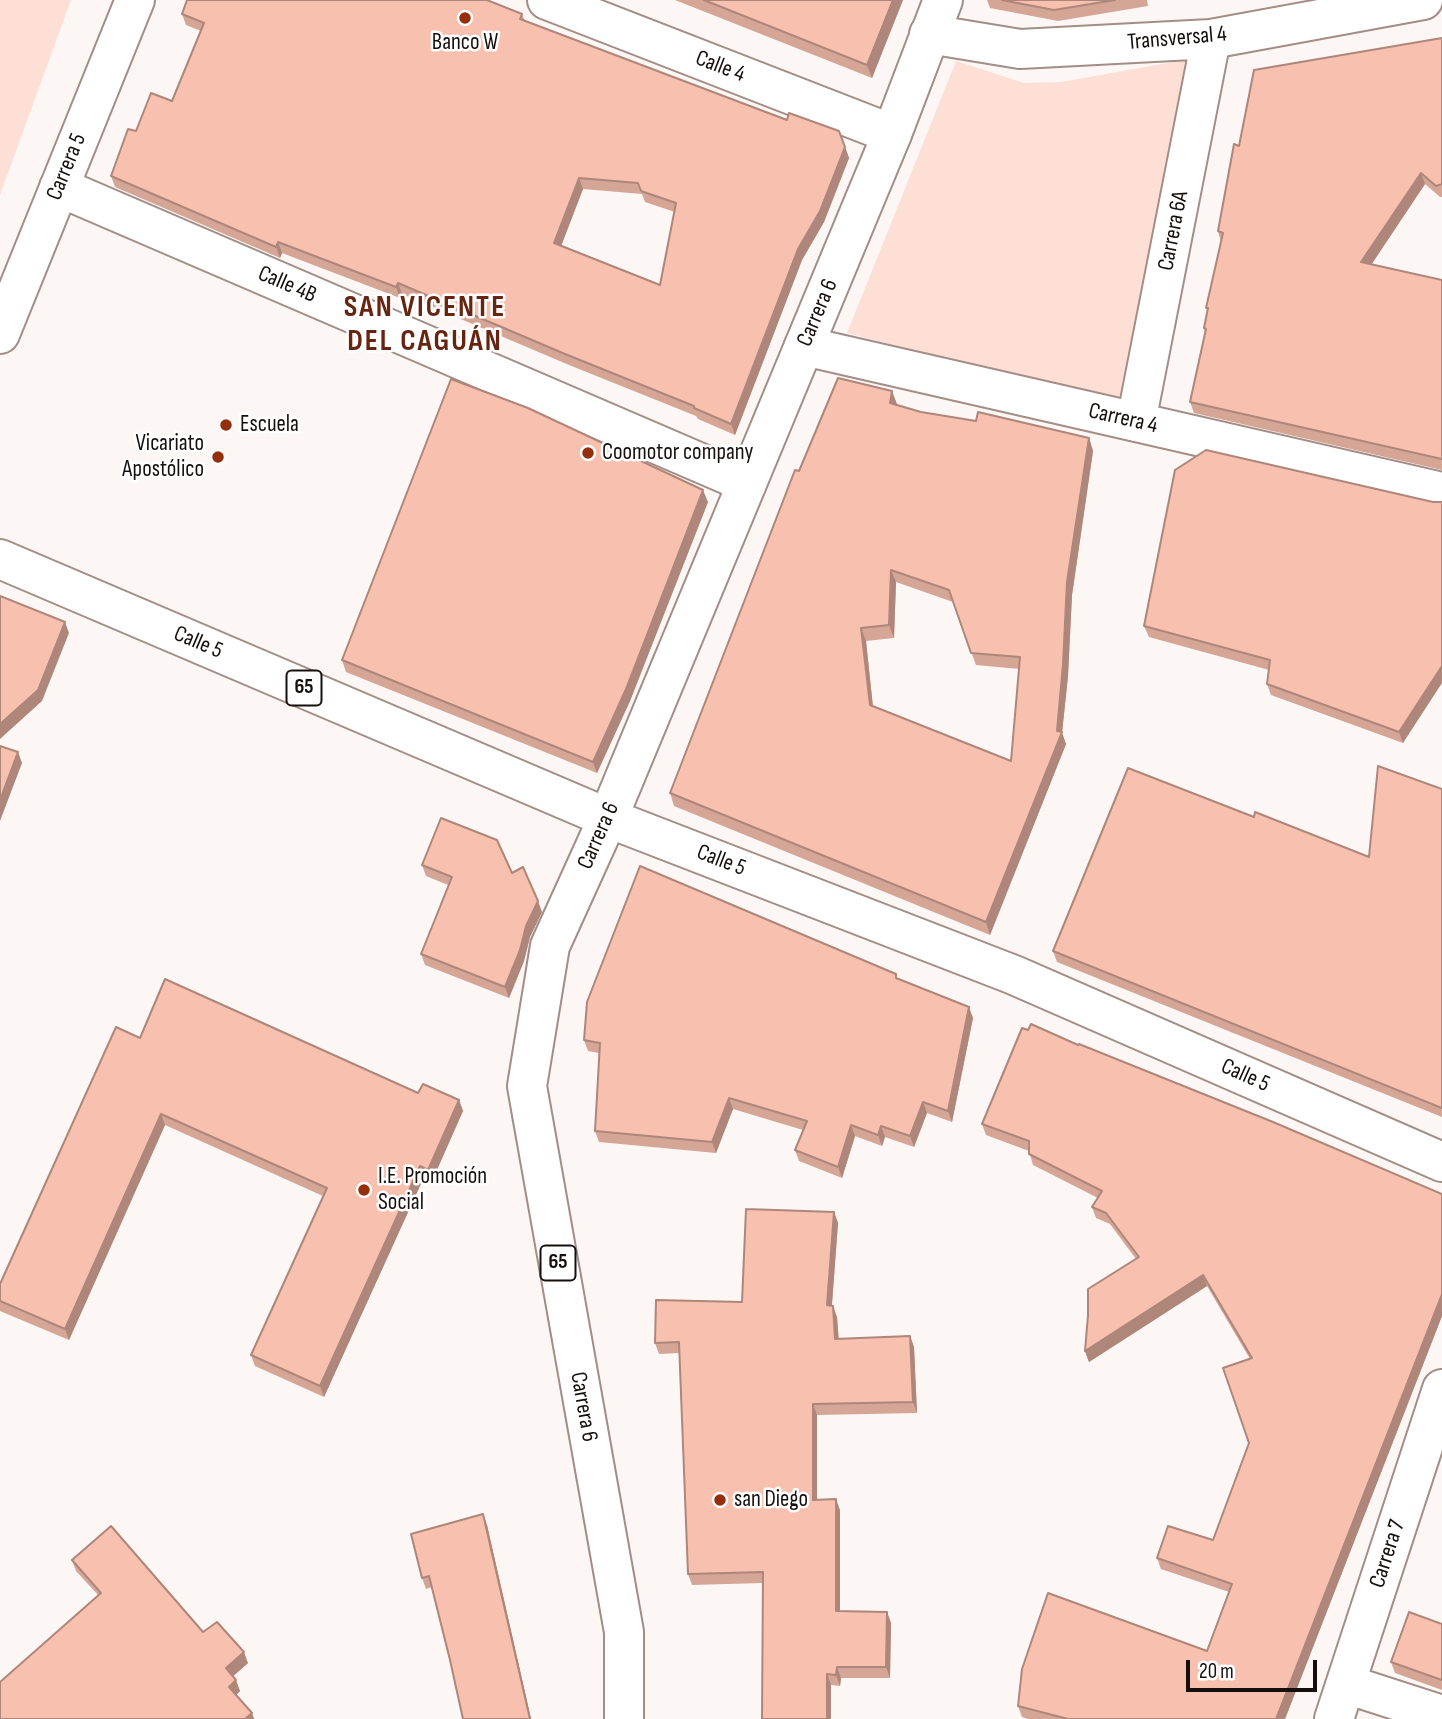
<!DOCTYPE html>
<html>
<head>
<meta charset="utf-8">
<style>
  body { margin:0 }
  #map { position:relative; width:1442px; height:1719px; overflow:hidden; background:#fcf7f5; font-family:"Sofia Sans Condensed",sans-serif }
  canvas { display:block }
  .scale { position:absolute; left:1186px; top:1660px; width:131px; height:32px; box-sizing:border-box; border:4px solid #160e0c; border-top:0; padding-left:9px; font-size:21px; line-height:24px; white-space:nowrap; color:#160e0c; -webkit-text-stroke:5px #fff; paint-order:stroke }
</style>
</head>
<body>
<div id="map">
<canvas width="1442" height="1719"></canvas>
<div class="scale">20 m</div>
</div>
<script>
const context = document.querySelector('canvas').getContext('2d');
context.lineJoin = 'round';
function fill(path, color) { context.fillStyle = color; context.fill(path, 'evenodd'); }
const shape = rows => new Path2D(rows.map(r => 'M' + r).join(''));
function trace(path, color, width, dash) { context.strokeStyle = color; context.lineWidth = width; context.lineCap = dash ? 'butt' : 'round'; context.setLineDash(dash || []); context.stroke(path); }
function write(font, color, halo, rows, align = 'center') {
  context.font = font + ' "Sofia Sans Condensed",sans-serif'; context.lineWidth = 5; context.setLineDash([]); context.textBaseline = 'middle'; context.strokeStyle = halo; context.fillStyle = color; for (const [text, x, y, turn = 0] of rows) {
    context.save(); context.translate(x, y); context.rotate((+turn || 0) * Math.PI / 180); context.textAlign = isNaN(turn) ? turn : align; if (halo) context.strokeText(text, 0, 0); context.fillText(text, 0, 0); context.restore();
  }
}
const green = shape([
  [0,0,71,0,0,195],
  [1190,59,1128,406,847,333,956,61,1024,83,1061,82]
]);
const minor = shape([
  [929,34,1020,49,1211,39,1423,0],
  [59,187,747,483],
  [0,334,135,0],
  [804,346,1442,492],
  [1136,422,1211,39],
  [608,818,1014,975,1442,1162],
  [1346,1684,1442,1715],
  [1334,1719,1442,1389]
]);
const secondary = shape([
  [892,134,943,0]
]);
const primary = shape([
  [547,0,892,134,608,818,550,946,527,1086,624,1632,624,1719],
  [0,559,608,818]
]);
const wall = shape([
  [675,0,903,0,872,78],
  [987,0,1147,0,1148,6,1058,21,990,8],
  [182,14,522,14,525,21,787,120,839,131,849,158,824,222,802,260,735,435,698,419,696,416,569,365,402,294,400,298,282,253,280,258,115,187,111,176,136,131,172,101,201,31,186,25],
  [583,189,642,194,645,202,675,212,660,285,561,246],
  [1442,38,1442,197,1440,197,1425,184,1371,265,1442,280,1442,470,1194,413,1190,402,1205,332,1204,328,1208,312,1206,308,1221,242,1218,231,1239,146],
  [892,391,897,405,921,412,976,421,1089,438,1093,451,1072,595,1068,676,1062,733,1066,744,990,935,674,806,670,793,799,471],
  [896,582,953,602,976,665,1019,669,1011,761,873,706,866,641,894,638],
  [708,502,630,701,597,773,346,672,342,660],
  [1433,502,1403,743,1271,695,1267,684,1269,670,1149,637,1144,626],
  [1442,789,1442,1117,1057,962,1053,951,1254,817,1369,857],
  [422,865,512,873,542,912,530,937,524,961,509,998,425,965,421,954,448,885,426,876],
  [898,979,973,1018,952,1122,927,1113,914,1147,885,1137,882,1146,855,1136,842,1178,799,1161,795,1150,803,1130,733,1109,716,1153,599,1142,595,1131,599,1053,588,1051,584,1040],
  [140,1038,418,1093,459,1100,463,1111,432,1181,424,1177,324,1397,255,1366,251,1355,323,1196,165,1125,69,1340,0,1311,0,1284],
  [1078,1045,1442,1194,1442,1316,1285,1719,1028,1719,1022,1717,1018,1706,1207,1651,1229,1592,1161,1569,1157,1558,1213,1540,1249,1443,1250,1359,1207,1286,1089,1362,1085,1351,1136,1259,1110,1224,1096,1218,1092,1207,1098,1198,1033,1165,1029,1151,986,1135,982,1124],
  [834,1212,838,1223,832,1305,837,1317,839,1339,910,1336,914,1347,917,1413,817,1415,817,1500,840,1510,840,1611,887,1612,891,1623,890,1678,841,1678,840,1686,831,1685,831,1719,762,1719,763,1583,692,1585,688,1574,679,1353,659,1354,655,1343,742,1302],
  [487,1525,531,1719,463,1719,450,1660,432,1587,426,1589,422,1578],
  [72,1560,203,1632,248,1663,233,1676,240,1691,236,1695,252,1713,254,1719,0,1719,98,1595,76,1571],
  [1442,1624,1442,1690,1395,1673,1391,1662]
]);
const shadedWall = shape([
  [893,0,903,0,872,78,867,65],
  [845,147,849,158,824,222,802,260,735,435,731,424,798,249],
  [1421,173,1425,184,1365,274,1361,262],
  [579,178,583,189,558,254,554,243],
  [278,242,282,253,280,258,276,247],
  [398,283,402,294,400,298,396,287],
  [892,391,897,404,894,415,890,403],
  [1089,438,1093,451,1072,595,1068,676,1062,733,1066,744,990,935,986,922,1067,582],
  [703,490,708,502,630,701,597,773,593,762],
  [891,570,896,582,894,638,889,625],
  [65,622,69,633,42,701,0,739,0,724],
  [861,628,866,641,874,718,870,705],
  [1442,666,1442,683,1403,743,1399,732],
  [18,752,22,763,0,821,0,800],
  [538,901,542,912,530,937,524,961,509,998,505,987,526,926],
  [969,1007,973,1018,952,1122,948,1111],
  [729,1098,733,1109,716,1153,712,1142],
  [459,1100,463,1111,432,1181,428,1170],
  [923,1102,927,1113,914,1147,910,1136],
  [161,1114,165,1125,69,1340,65,1329],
  [851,1125,855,1136,842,1178,838,1167],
  [881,1126,885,1137,882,1146,878,1135],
  [420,1166,424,1177,324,1397,320,1386],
  [834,1212,838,1223,831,1316,827,1305],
  [1203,1275,1207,1286,1089,1362,1085,1351],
  [1442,1294,1442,1316,1285,1719,1276,1719],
  [833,1306,837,1317,839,1350,835,1339],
  [910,1336,914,1347,917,1413,913,1402],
  [813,1404,817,1415,817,1511,813,1500],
  [836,1499,840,1510,840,1622,836,1611],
  [483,1514,487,1525,531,1719,530,1719],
  [887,1612,891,1623,890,1678,886,1667],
  [244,1652,248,1663,230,1679,226,1668],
  [837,1667,841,1678,840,1686,836,1675],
  [827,1674,831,1685,831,1719,827,1719],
  [236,1680,240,1691,233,1698,229,1687],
  [252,1713,254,1719,245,1719]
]);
const building = shape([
  [187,0,487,0,522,14,520,19,787,120,789,113,839,131,845,147,820,211,798,249,731,424,694,408,694,406,565,354,398,283,396,287,278,242,276,247,111,176,128,129,136,131,151,93,172,101,204,23,182,14,187,0],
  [579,178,638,183,641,191,676,203,660,285,554,243,579,178],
  [704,0,893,0,867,65,704,0],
  [1002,0,1115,0,1054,10,1002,0],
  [1442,38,1442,184,1436,186,1421,173,1361,262,1442,280,1442,459,1190,402,1206,329,1204,328,1208,308,1206,308,1223,233,1218,231,1234,144,1239,146,1254,70,1442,38],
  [838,378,892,391,890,403,921,412,976,421,978,412,1089,438,1067,582,1063,664,1057,731,1062,732,986,922,670,793,795,470,799,471,838,378],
  [891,570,949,590,971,653,1020,657,1011,761,870,705,861,628,889,625,891,570],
  [451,379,528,408,703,490,626,689,593,762,342,660,451,379],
  [1206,450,1433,502,1442,502,1442,666,1399,732,1267,684,1270,660,1144,626,1175,470,1206,450],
  [0,596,65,622,38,690,0,724,0,596],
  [0,746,18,752,0,800,0,746],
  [1378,766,1442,789,1442,1108,1053,951,1128,768,1254,817,1255,812,1369,857,1378,766],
  [441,818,497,840,512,873,523,867,538,901,526,926,520,950,505,987,421,954,452,877,422,865,441,818],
  [640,866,896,974,896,978,969,1007,948,1111,923,1102,910,1136,881,1126,878,1135,851,1125,838,1167,795,1150,807,1121,729,1098,712,1142,595,1131,600,1043,584,1040,587,1002,640,866],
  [165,979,418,1093,423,1084,459,1100,428,1170,420,1166,320,1386,251,1355,327,1188,161,1114,65,1329,0,1301,0,1284,116,1027,140,1038,165,979],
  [1031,1024,1078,1045,1079,1044,1273,1122,1442,1194,1442,1294,1276,1719,1068,1719,1018,1706,1022,1669,1048,1593,1207,1651,1232,1584,1157,1558,1168,1526,1213,1540,1249,1443,1223,1368,1252,1358,1203,1275,1085,1351,1088,1315,1088,1289,1139,1257,1106,1213,1092,1207,1102,1191,1029,1154,1029,1141,982,1124,1022,1028,1028,1030,1031,1024],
  [746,1209,834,1212,827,1305,833,1306,835,1339,910,1336,913,1402,813,1404,813,1500,836,1499,836,1611,887,1612,886,1667,837,1667,836,1675,827,1674,827,1719,762,1719,763,1572,688,1574,679,1342,655,1343,656,1300,742,1302,746,1209],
  [483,1514,530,1719,463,1719,450,1660,429,1576,422,1578,411,1534,483,1514],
  [111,1526,203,1632,217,1622,244,1652,226,1668,236,1680,229,1687,252,1713,245,1719,0,1719,0,1682,101,1593,72,1560,111,1526],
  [1409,1612,1442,1624,1442,1680,1391,1662,1409,1612]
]);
const markers = [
  [465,18,7,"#952e0b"],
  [226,425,7,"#952e0b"],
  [588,453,7,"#952e0b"],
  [218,457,7,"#952e0b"],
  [364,1190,7,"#952e0b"],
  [720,1500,7,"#952e0b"]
];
const shields = [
  [304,688,35],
  [558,1263,35]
];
const shieldNames = [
  ["65",304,688],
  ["65",558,1263]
];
const streetNames = [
  ["Transversal 4",1177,39,-5],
  ["Calle 4",720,67,21],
  ["Carrera 5",67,167,-68],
  ["Carrera 6A",1174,231,-79],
  ["Calle 4B",287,285,23],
  ["Carrera 6",818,313,-67],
  ["Carrera 4",1123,419,13],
  ["Calle 5",198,643,23],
  ["Carrera 6",599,836,-66],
  ["Calle 5",721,861,21],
  ["Calle 5",1245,1076,24],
  ["Carrera 6",583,1407,80],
  ["Carrera 7",1388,1554,-72]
];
const poiNames = [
  ["Banco W",465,43,"center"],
  ["Escuela",240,425],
  ["Vicariato",204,444,"right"],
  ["Apostólico",204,470,"right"],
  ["Coomotor company",602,453],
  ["I.E. Promoción",378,1177],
  ["Social",378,1203],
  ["san Diego",734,1500]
];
const districtNames = [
  ["SAN VICENTE",425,308],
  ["DEL CAGUÁN",425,342]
];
fill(green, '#fddfd6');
trace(minor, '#a38d87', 42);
trace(secondary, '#a38d87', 42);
trace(primary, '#a38d87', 42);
trace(minor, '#fff', 38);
trace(secondary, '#fff', 38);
trace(primary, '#fff', 38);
fill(wall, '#d5a596');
fill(shadedWall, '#ae867a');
fill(building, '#f8c0af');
trace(building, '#ae867a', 2);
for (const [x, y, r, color] of markers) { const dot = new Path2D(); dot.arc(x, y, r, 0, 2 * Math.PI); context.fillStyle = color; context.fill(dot); trace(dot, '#fff', 2.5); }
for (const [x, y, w] of shields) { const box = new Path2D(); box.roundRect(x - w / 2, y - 17.5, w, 35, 5); context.fillStyle = '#fff'; context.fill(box); trace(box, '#160e0c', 2); }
write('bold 21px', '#160e0c', null, shieldNames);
write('23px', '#160e0c', '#fff', streetNames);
write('23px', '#160e0c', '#fff', poiNames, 'left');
context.letterSpacing = '2px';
write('bold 30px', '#672511', '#fff', districtNames);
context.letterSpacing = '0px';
</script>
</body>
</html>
